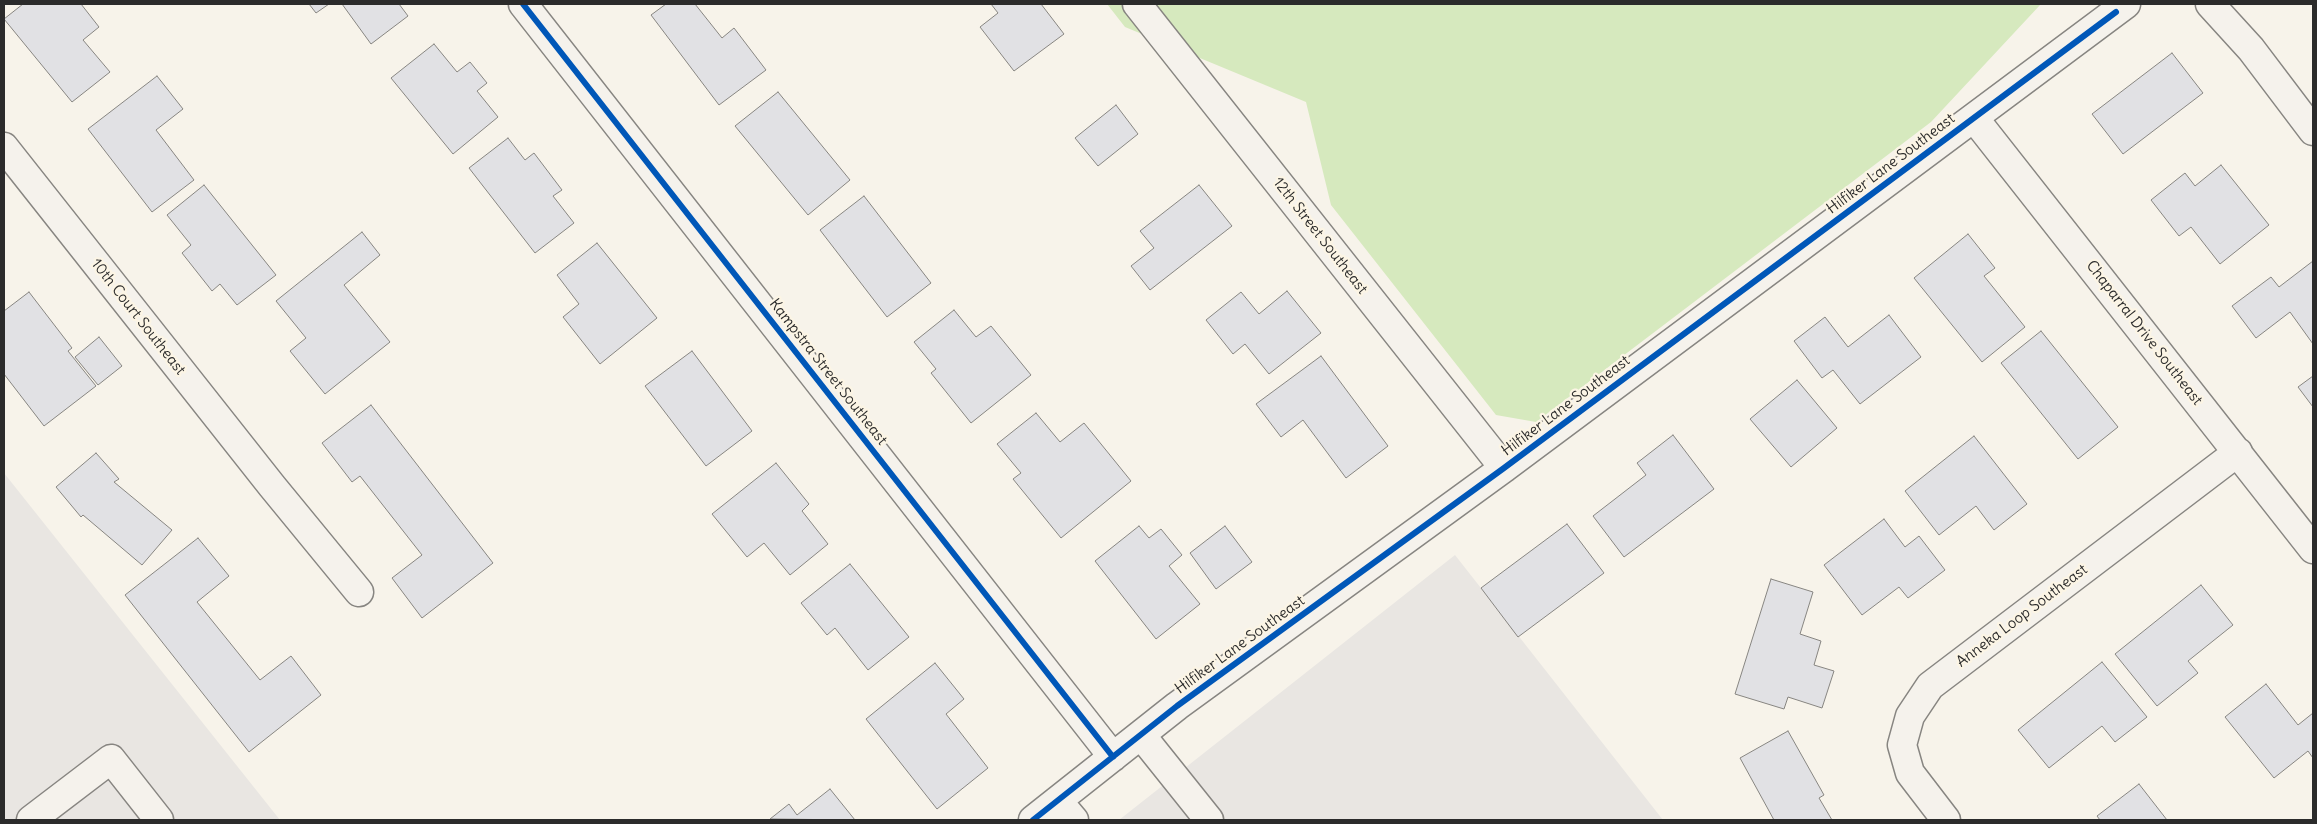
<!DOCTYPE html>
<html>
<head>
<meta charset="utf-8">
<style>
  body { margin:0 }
  #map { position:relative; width:2317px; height:824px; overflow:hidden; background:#f7f3ea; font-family:Delius,sans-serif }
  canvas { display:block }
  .frame { position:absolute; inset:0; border:5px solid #2b2b2b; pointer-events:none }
</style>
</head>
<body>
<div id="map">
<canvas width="2317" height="824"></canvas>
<div class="frame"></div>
</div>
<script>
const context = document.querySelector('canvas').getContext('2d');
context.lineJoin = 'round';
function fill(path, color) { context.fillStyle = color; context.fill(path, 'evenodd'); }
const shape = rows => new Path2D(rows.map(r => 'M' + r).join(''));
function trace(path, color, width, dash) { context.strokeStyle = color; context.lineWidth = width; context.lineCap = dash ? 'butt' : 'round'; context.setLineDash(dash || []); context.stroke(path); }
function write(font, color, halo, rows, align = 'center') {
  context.font = font + ' Delius,sans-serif'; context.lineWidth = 4.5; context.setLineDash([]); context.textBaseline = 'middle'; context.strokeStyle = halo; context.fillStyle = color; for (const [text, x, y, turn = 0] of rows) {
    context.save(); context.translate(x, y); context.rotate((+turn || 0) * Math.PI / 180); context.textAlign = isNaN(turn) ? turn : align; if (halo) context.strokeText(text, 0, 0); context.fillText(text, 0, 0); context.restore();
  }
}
const built = shape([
  [4,473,280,820,4,820],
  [1455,555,1663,820,1119,820]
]);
const green = shape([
  [1107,4,2041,4,1931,122,1536,422,1496,415,1331,205,1306,102,1125,27]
]);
const building = shape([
  [23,4,81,4,99,27,83,40,110,72,72,102,4,19,23,4],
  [309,4,329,4,316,13,309,4],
  [342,4,399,4,408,16,371,44,342,4],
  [666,4,695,4,722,38,734,28,766,70,719,105,651,15,666,4],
  [991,4,1041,4,1064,34,1014,71,980,27,998,13,991,4],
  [434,44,457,72,470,62,487,83,477,91,498,117,453,154,391,78,434,44],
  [2172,53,2203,93,2123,154,2092,114,2172,53],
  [157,76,183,109,156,130,194,180,152,212,88,129,157,76],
  [778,92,850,180,808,215,735,126,778,92],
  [1116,105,1138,134,1098,166,1075,138,1116,105],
  [508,138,525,160,534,153,562,190,553,196,574,223,535,253,469,168,508,138],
  [2221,165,2269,225,2220,264,2191,227,2179,236,2151,200,2185,173,2195,186,2221,165],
  [204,185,276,275,237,305,220,284,212,291,182,253,191,245,167,215,204,185],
  [1199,185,1232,226,1150,290,1131,266,1154,248,1140,231,1199,185],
  [864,196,931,283,887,317,820,230,864,196],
  [362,232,380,255,344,285,390,342,325,394,290,351,306,338,276,301,362,232],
  [1968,234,1995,268,1984,276,2025,327,1982,362,1914,278,1968,234],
  [597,243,657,318,600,364,563,317,579,304,557,275,597,243],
  [2313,261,2313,344,2290,312,2256,338,2232,306,2271,277,2279,287,2313,261],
  [1287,291,1321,333,1269,374,1245,344,1233,354,1206,320,1241,292,1259,314,1287,291],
  [29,292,72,348,68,351,96,386,44,426,4,374,4,311,29,292],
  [954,310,976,337,991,326,1031,375,971,423,931,373,936,369,914,342,954,310],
  [1889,315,1921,357,1860,404,1833,370,1822,378,1794,341,1825,317,1848,347,1889,315],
  [2041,331,2118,427,2078,459,2001,363,2041,331],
  [99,337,122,366,98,385,75,357,99,337],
  [692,351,752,431,706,466,645,386,692,351],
  [1321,356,1388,446,1346,478,1303,420,1281,437,1256,404,1321,356],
  [2313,376,2313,407,2298,387,2313,376],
  [1797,380,1837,428,1791,467,1750,419,1797,380],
  [371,405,493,563,422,618,392,578,422,555,360,476,352,482,322,443,371,405],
  [1036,413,1060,442,1084,423,1131,481,1061,538,1013,479,1021,473,997,444,1036,413],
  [1673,435,1714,489,1624,557,1593,516,1646,475,1637,463,1673,435],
  [1974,436,2027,504,1994,530,1976,506,1939,535,1905,491,1974,436],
  [96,453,119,479,114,482,172,530,142,565,83,515,81,517,56,487,96,453],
  [776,463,809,504,802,511,828,544,790,575,764,543,747,557,712,514,776,463],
  [1884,519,1905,547,1919,536,1945,570,1908,598,1899,587,1862,615,1824,565,1884,519],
  [1567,524,1604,573,1518,637,1481,588,1567,524],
  [1139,526,1149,538,1161,529,1182,555,1169,566,1200,604,1156,639,1095,561,1139,526],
  [1225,526,1252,562,1216,589,1190,553,1225,526],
  [198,538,229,576,197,602,260,680,291,656,321,695,249,752,125,595,198,538],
  [850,564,909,637,868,670,835,628,827,635,801,603,850,564],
  [1771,579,1813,592,1800,634,1821,641,1814,665,1834,671,1822,708,1788,697,1784,709,1735,694,1771,579],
  [2201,585,2233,625,2188,661,2198,673,2157,706,2115,654,2201,585],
  [2102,662,2147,717,2115,742,2102,726,2049,768,2018,730,2102,662],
  [935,663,964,699,946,714,988,768,937,809,866,719,935,663],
  [2266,684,2298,725,2313,713,2313,758,2308,751,2274,778,2225,717,2266,684],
  [1788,731,1824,795,1819,798,1832,820,1774,820,1740,758,1788,731],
  [2139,784,2167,820,2100,820,2097,816,2139,784],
  [830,789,855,820,770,819,789,804,797,815,830,789]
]);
const minor = shape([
  [523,4,1113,757],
  [1137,4,1504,468],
  [2210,4,2251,49,2313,131],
  [1974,118,2313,549],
  [4,147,272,486,359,592],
  [1141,735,1209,820],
  [1058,801,1074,820],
  [31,820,111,759,159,820],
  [1033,820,1177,706,1504,468,2126,4],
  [1946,820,1910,773,1902,745,1910,716,1930,686,2238,452]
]);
const cycleway = shape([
  [523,4,1113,757],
  [1033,820,1177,706,1504,468,2116,12]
]);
const streetNames = [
  ["Hilfiker Lane Southeast",1891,164,-37],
  ["12th Street Southeast",1320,236,52],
  ["10th Court Southeast",138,317,52],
  ["Chaparral Drive Southeast",2144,333,52],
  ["Kampstra Street Southeast",828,372,52],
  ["Hilfiker Lane Southeast",1566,406,-37],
  ["Anneka Loop Southeast",2022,616,-37],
  ["Hilfiker Lane Southeast",1240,645,-36]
];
fill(built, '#e9e6e2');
fill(green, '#d6e9be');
fill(building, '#e1e1e4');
trace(building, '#878581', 1);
trace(minor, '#878581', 31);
trace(minor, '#f5f2ec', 28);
trace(cycleway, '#0057b8', 6);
write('15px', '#2b2b2b', '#fcf5e5', streetNames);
</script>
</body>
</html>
